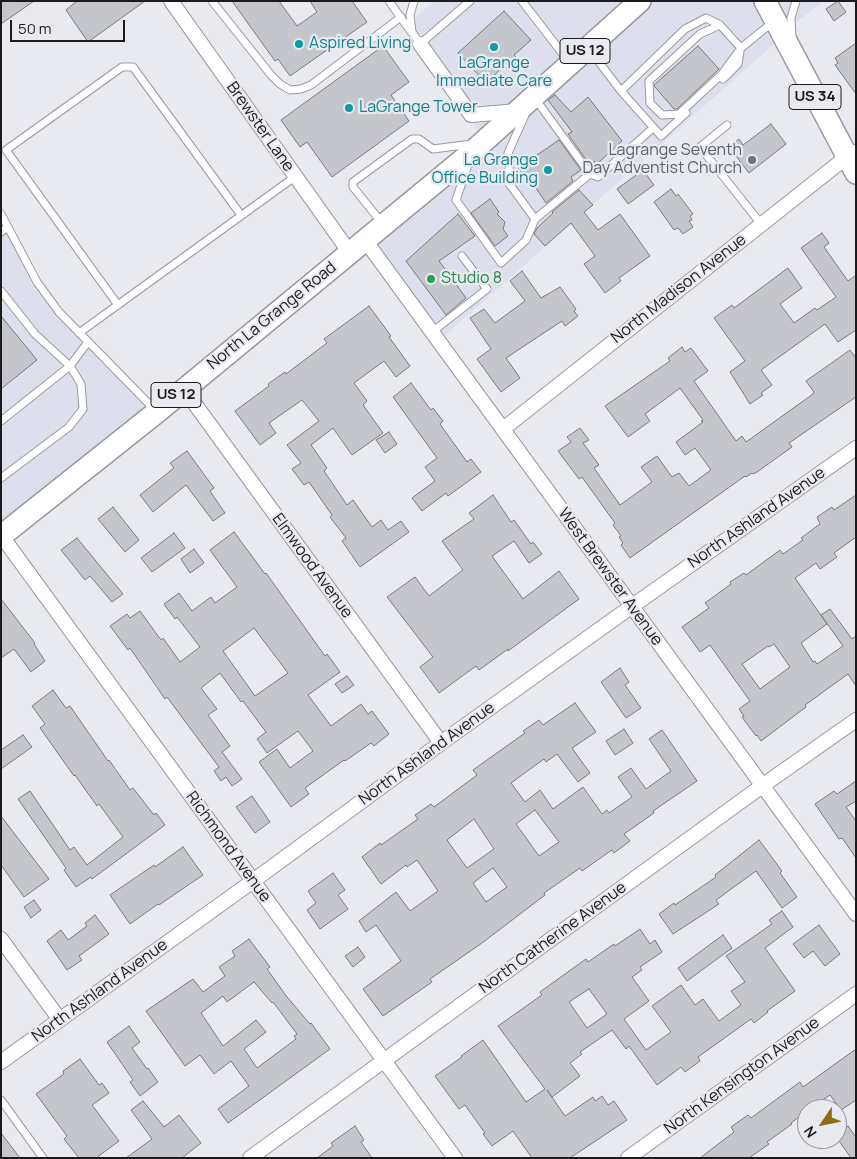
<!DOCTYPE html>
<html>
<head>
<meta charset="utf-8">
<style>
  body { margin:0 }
  #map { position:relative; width:857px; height:1159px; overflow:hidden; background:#e9eaf0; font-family:Manrope,sans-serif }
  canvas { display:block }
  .frame { position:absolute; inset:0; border:2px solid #1b1b1d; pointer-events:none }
  .north { position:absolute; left:797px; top:1099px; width:50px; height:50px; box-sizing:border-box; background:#e9eaf0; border:1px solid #97979c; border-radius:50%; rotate:236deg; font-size:14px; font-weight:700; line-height:20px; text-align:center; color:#1b1b1d }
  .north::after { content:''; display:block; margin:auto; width:18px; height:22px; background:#916b12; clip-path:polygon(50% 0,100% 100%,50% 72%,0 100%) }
  .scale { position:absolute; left:10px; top:20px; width:115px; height:22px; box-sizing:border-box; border:2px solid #1b1b1d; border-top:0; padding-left:6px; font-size:15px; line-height:18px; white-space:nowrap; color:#1b1b1d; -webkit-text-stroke:4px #e9eaf0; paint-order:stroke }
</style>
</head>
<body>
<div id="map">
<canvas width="857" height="1159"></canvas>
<div class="frame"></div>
<div class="north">N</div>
<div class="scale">50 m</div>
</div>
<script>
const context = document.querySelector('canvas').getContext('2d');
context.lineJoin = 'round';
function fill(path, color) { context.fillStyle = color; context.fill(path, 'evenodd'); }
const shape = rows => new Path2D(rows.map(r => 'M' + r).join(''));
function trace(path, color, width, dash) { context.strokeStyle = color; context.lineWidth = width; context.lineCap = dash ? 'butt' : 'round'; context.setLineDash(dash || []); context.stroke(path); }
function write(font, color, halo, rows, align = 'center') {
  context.font = font + ' Manrope,sans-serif'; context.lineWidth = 4.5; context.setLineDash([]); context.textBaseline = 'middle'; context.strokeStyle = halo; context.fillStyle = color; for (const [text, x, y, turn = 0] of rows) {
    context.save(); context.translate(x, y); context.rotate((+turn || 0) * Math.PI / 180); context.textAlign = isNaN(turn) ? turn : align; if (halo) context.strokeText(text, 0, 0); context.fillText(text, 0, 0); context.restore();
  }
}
const built = shape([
  [434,1,630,1,480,133,405,27],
  [644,1,762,1,781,38,441,339,371,241],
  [770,1,825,1,785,30],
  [1,218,35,283,154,411,1,533]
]);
const building = shape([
  [1,1,34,1,1,24,1,1],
  [77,1,145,1,88,42,66,10,77,1],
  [232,1,279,1,297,26,317,12,310,1,352,1,367,22,290,76,278,59,275,61,232,1],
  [838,1,846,12,834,21,826,9,838,1],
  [504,11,531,40,514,55,519,60,508,70,504,66,486,83,458,53,504,11],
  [856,43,856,94,835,65,838,63,835,58,856,43],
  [383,46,409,82,391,95,409,121,332,177,307,142,300,147,281,120,383,46],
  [698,46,719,69,677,109,674,109,655,87,654,85,698,46],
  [555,95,571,112,588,97,622,141,596,165,594,161,589,164,568,134,572,132,548,100,555,95],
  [771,124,786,144,749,173,729,147,739,139,743,145,771,124],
  [559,140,581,170,571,177,573,181,546,203,530,179,527,181,518,168,559,140],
  [643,170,654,185,628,204,617,189,643,170],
  [671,189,676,196,678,194,693,214,690,216,692,220,689,221,693,227,683,234,678,228,674,230,654,202,671,189],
  [579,190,593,205,584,212,598,230,620,214,650,256,619,278,621,281,605,293,584,264,595,256,571,223,545,246,534,234,537,228,553,213,552,212,579,190],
  [490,199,499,212,497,214,505,222,503,229,508,236,495,246,471,213,490,199],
  [458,214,475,236,439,261,466,298,446,315,406,261,458,214],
  [822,233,829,243,824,247,848,281,856,275,856,330,838,342,825,324,761,370,772,385,761,393,763,395,750,404,730,372,745,361,714,318,732,305,734,308,788,268,802,288,780,304,794,323,815,308,817,310,836,297,801,248,822,233],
  [522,271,541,298,560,287,576,309,574,311,578,316,565,326,562,321,506,358,520,378,501,392,477,359,491,349,470,318,484,309,495,323,525,301,510,281,522,271],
  [369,306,391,336,389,337,410,366,396,377,384,361,354,383,367,401,363,405,383,433,352,455,333,428,311,445,327,468,324,471,347,505,353,500,372,527,381,520,388,530,401,521,409,532,360,567,342,541,346,538,330,517,332,515,309,482,304,485,292,469,301,463,287,445,319,421,302,400,269,423,276,433,260,445,235,411,269,386,268,384,285,372,286,374,327,343,324,339,369,306],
  [1,316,37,360,1,389,1,316],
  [682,347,685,352,691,348,708,371,694,381,736,441,742,436,746,442,813,394,814,392,806,381,850,350,856,358,856,397,789,443,792,447,757,472,753,474,752,473,746,477,745,476,630,558,621,545,623,543,619,537,621,536,613,525,615,523,582,477,579,479,558,451,571,442,567,437,580,428,589,440,583,443,599,465,594,468,620,505,652,482,641,467,657,456,672,477,679,473,689,486,711,470,695,448,685,455,676,442,703,422,701,421,703,420,680,388,645,414,650,421,628,437,605,406,670,361,668,358,682,347],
  [411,383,431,410,433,408,443,421,440,424,467,462,471,459,481,472,448,496,446,493,422,511,412,498,435,481,425,467,437,458,393,397,411,383],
  [389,432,397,444,385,453,376,440,389,432],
  [187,451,214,488,210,491,225,513,213,521,186,485,153,512,140,495,174,468,170,463,187,451],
  [493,495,511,522,514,520,531,544,533,542,542,554,529,563,514,541,492,556,523,599,559,571,579,599,508,651,508,649,479,670,476,666,439,693,420,667,433,657,387,597,415,577,429,596,463,570,442,541,474,519,469,513,493,495],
  [856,495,856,537,834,553,837,557,820,569,816,563,795,578,827,624,801,643,813,662,815,661,817,664,843,646,821,615,830,609,852,639,856,636,856,686,848,674,805,705,806,707,761,741,757,735,756,736,742,717,744,716,739,709,750,701,710,645,700,652,682,627,709,608,705,603,731,584,730,582,744,573,746,575,780,550,783,554,803,540,801,538,820,524,817,517,832,507,834,510,856,495],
  [774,644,790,667,760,689,742,664,768,646,769,647,774,644],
  [113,507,139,540,125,552,98,519,113,507],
  [234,532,265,574,266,573,325,656,327,654,340,672,308,695,331,726,361,704,368,714,372,711,389,734,374,746,371,743,345,761,344,760,305,788,309,794,291,807,259,762,277,749,290,768,313,751,298,731,267,753,257,739,266,732,243,701,241,702,220,673,201,688,217,709,208,715,230,746,222,752,242,779,232,786,226,777,221,781,214,771,219,767,167,697,165,699,130,648,128,650,110,626,127,614,130,618,140,611,161,640,163,638,180,662,200,647,177,617,175,619,164,604,179,593,192,611,211,597,215,603,237,587,210,550,234,532],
  [254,628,288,673,255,696,223,651,254,628],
  [174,533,185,548,152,572,141,558,174,533],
  [77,538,123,594,112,602,90,576,85,580,61,550,77,538],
  [194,549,204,563,190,573,181,559,194,549],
  [1,599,35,643,34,644,45,661,31,672,14,649,1,658,1,599],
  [620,668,629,682,625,685,641,708,626,718,601,682,620,668],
  [347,676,354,685,342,693,335,684,347,676],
  [53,690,66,708,70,706,108,761,109,760,130,790,133,788,154,815,156,813,165,825,92,879,91,877,76,887,64,870,66,868,18,799,30,791,70,850,74,847,87,865,123,837,99,804,97,806,75,775,74,776,40,728,45,724,32,706,53,690],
  [575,703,596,732,572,748,590,773,578,782,557,754,546,762,544,759,511,783,525,802,540,790,553,809,583,787,602,814,607,810,609,813,632,797,618,777,631,768,646,789,671,771,649,739,662,730,697,781,653,811,654,813,624,834,630,841,614,853,612,850,582,871,580,868,544,893,545,895,482,943,430,979,432,982,383,1016,363,989,401,961,376,925,366,932,359,921,396,892,410,911,438,891,417,860,407,867,406,865,381,884,362,857,380,843,381,845,418,819,415,815,431,804,434,807,477,775,473,770,525,733,523,731,539,720,543,725,575,703],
  [535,810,559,842,539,856,516,824,535,810],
  [474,819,494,849,467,868,447,840,474,819],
  [493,868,507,887,486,902,473,883,493,868],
  [624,729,633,743,615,755,606,741,624,729],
  [23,735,32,747,1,769,1,750,23,735],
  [856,781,856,801,846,807,856,821,856,858,842,838,839,839,815,804,834,791,837,794,856,781],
  [252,796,270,822,255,833,236,807,252,796],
  [1,816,49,879,24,897,1,865,1,816],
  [759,840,782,871,780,873,797,897,782,908,756,871,716,900,719,904,673,934,659,914,674,903,675,905,716,877,715,875,759,840],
  [183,847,203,875,159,905,158,904,130,924,110,895,154,865,155,867,183,847],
  [333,873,345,890,338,895,348,909,320,929,307,910,316,903,308,891,333,873],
  [34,900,41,910,31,918,24,907,34,900],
  [782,911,793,927,765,948,795,991,767,1011,768,1012,754,1023,751,1019,698,1057,700,1061,685,1072,681,1067,657,1085,629,1046,626,1049,612,1030,580,1052,582,1054,570,1063,580,1076,552,1097,547,1090,565,1116,593,1097,595,1101,602,1096,608,1105,614,1101,627,1120,570,1158,532,1158,513,1131,492,1146,483,1134,485,1133,465,1105,459,1109,435,1076,462,1057,461,1056,483,1040,526,1102,545,1089,498,1026,542,995,540,992,586,959,588,962,614,944,615,946,640,929,650,944,655,940,662,952,640,967,642,970,632,977,649,1001,624,1019,646,1050,671,1032,652,1006,681,985,695,1005,703,999,719,1021,741,1005,731,991,745,982,726,956,772,924,769,920,782,911],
  [589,989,607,1014,587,1028,569,1002,589,989],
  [95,915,109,934,79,956,82,960,67,970,47,941,61,930,68,940,87,926,85,923,95,915],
  [819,925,840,954,825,966,813,951,804,958,793,944,819,925],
  [723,935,732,948,687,981,678,968,723,935],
  [249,939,270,967,267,969,287,997,310,1024,311,1023,330,1049,228,1123,218,1109,249,1086,231,1061,214,1074,200,1055,185,1066,146,1011,193,979,203,992,225,976,219,967,235,956,232,951,249,939],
  [254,982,272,1003,273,1002,297,1034,294,1036,296,1039,257,1068,244,1049,266,1032,256,1020,223,1046,201,1013,223,996,227,1002,254,982],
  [358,947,365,957,353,967,345,956,358,947],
  [129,1026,140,1042,132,1048,147,1069,148,1068,158,1082,140,1096,130,1082,133,1080,107,1042,129,1026],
  [856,1049,856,1100,841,1110,830,1095,810,1109,807,1109,807,1111,791,1123,792,1124,767,1142,769,1144,749,1158,700,1158,734,1132,731,1127,748,1115,751,1118,800,1082,803,1087,856,1049],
  [80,1059,99,1085,102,1083,109,1093,92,1105,119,1141,96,1158,79,1158,64,1139,67,1136,36,1094,64,1074,63,1071,80,1059],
  [143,1101,164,1127,179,1115,201,1143,182,1158,126,1158,152,1139,131,1110,143,1101],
  [355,1126,364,1140,361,1142,372,1158,317,1158,333,1146,331,1143,355,1126],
  [848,1126,856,1137,856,1158,851,1158,837,1138,837,1134,848,1126],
  [1,1133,20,1158,1,1158,1,1133]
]);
const lane = shape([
  [212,1,271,75,280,84,290,90,301,89,311,85,401,17],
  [389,1,411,32],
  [414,1,410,15,412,32,420,44,470,1],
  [522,1,569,62],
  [720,25,700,34,649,81,650,103,662,115,679,114,722,74,741,48,773,22],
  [792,37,791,18,796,1],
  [589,49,621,91,661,136,686,113],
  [723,79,738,64,740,51],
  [621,91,685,29,706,18,720,25,741,48],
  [534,97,590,174,598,177,653,128],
  [727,125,700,147,761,224],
  [469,162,456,200,501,263,526,240,535,219,508,182,510,158,508,153,525,115],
  [1,214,37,282,59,312,155,410],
  [535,219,590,174],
  [382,223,353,187,353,182,412,139,419,139,433,149,472,144],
  [1,232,8,227],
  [1,291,35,334,70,366,1,421],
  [118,305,6,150,122,67,133,67,241,215],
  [432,332,487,289,462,256],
  [79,333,296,176],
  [1,478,69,427,83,409,81,384,70,366,88,342],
  [1,1100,43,1158]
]);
const street = shape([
  [171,1,350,253],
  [420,44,471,115,518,111],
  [365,240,856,914],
  [184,389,441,743],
  [503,429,853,152],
  [1,535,455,1158],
  [1,939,60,1020],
  [1,1062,253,881,441,743,614,619,856,448],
  [250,1158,762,786,856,720],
  [628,1158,856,994]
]);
const primary = shape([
  [765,1,856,173],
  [1,536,157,412,472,152,640,1]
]);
const markers = [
  [299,44,5,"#0f9aa8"],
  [494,47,5,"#0f9aa8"],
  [349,108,5,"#0f9aa8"],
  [752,160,5,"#6b7280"],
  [548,170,5,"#0f9aa8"],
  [431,279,5,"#2e9e5b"]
];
const shields = [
  [585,51,50],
  [815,97,52],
  [176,395,50]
];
const shieldNames = [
  ["US 12",585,51],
  ["US 34",815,97],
  ["US 12",176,395]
];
const cultureNames = [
  ["Aspired Living",309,44],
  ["LaGrange",494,64,"center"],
  ["Immediate Care",494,82,"center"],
  ["LaGrange Tower",359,108],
  ["La Grange",538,161,"right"],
  ["Office Building",538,179,"right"]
];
const streetNames = [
  ["Brewster Lane",260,127,55],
  ["North Madison Avenue",679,289,-38],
  ["North La Grange Road",272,316,-39],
  ["North Ashland Avenue",757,518,-35],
  ["Elmwood Avenue",312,566,54],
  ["West Brewster Avenue",610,577,54],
  ["North Ashland Avenue",427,754,-36],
  ["Richmond Avenue",228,847,54],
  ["North Catherine Avenue",553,938,-36],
  ["North Ashland Avenue",100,991,-36],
  ["North Kensington Avenue",742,1076,-36]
];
const worshipNames = [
  ["Lagrange Seventh",742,151],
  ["Day Adventist Church",742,169]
];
const leisureNames = [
  ["Studio 8",441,279]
];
fill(built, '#dddfec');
fill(building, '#c5c6cb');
trace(building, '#797a7f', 1);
trace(lane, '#999a9f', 9);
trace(street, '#999a9f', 16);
trace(primary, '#999a9f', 24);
trace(lane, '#fff', 7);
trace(street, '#fff', 14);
trace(primary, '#fff', 21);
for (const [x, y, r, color] of markers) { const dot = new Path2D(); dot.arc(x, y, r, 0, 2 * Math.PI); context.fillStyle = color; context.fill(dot); trace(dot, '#e9eaf0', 2); }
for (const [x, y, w] of shields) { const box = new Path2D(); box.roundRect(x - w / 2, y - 12.5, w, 25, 4); context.fillStyle = '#e9eaf0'; context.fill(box); trace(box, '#1b1b1d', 1); }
write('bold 15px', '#1b1b1d', null, shieldNames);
write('16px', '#0d838f', '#e9eaf0', cultureNames, 'left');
write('16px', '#1b1b1d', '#e9eaf0', streetNames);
write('16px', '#5b616d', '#e9eaf0', worshipNames, 'right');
write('16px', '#27864d', '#e9eaf0', leisureNames, 'left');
</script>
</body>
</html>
